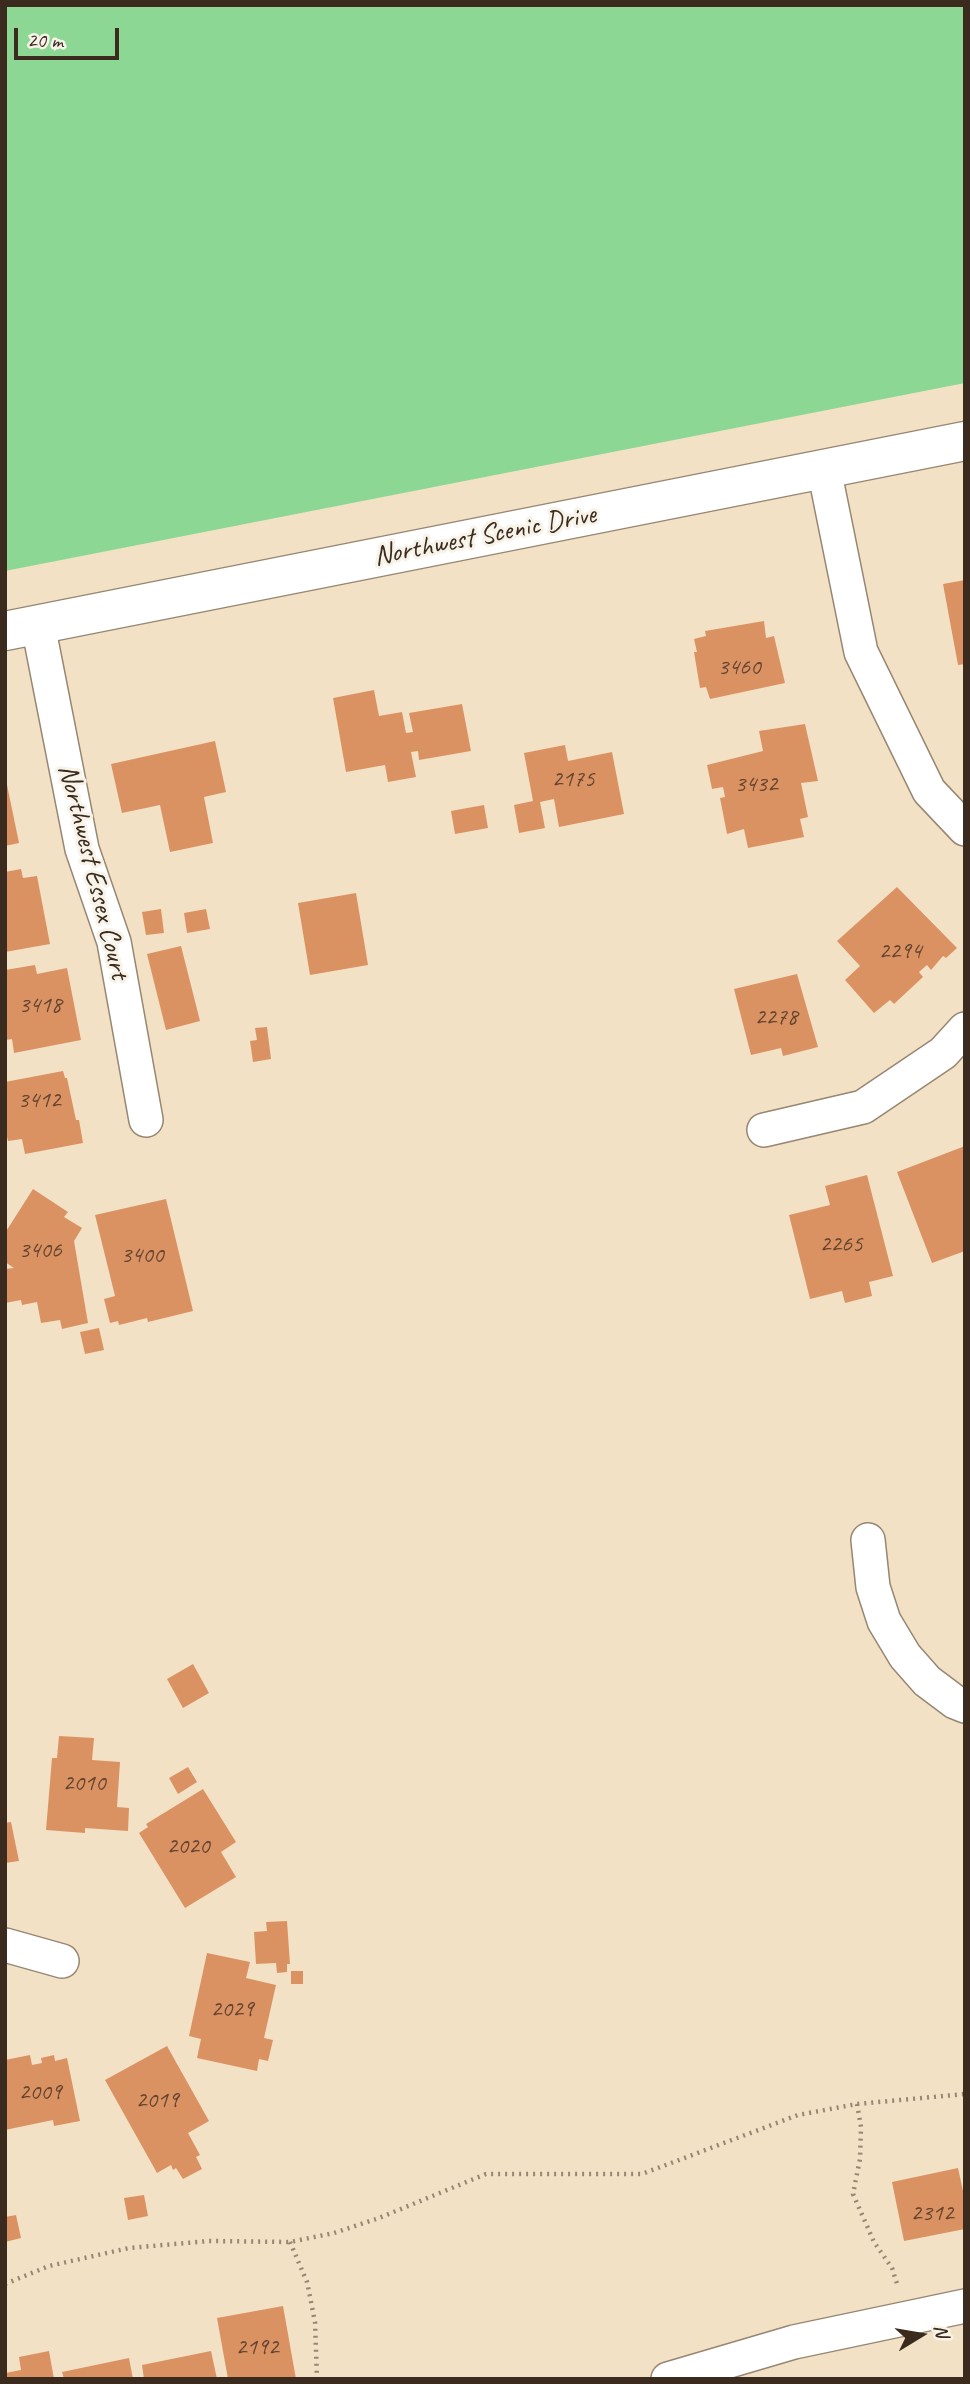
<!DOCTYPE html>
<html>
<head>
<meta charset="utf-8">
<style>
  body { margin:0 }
  #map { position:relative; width:970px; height:2384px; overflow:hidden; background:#f3e1c6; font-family:Caveat,sans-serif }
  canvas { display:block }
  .frame { position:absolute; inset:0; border:7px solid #3b2a1e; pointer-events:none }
  .north { position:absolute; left:886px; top:2300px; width:70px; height:70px; -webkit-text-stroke:5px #f7f3e8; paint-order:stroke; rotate:79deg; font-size:19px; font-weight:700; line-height:28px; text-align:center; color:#3b2a1e }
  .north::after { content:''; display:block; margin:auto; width:24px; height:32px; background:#3b2a1e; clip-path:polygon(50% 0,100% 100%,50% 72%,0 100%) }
  .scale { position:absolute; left:14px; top:28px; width:105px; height:32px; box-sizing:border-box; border:4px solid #3b2a1e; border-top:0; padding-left:9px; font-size:21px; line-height:24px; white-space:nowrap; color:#3b2a1e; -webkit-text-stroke:5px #f7f3e8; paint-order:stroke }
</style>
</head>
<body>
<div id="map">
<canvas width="970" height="2384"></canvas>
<div class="frame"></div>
<div class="north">N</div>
<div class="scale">20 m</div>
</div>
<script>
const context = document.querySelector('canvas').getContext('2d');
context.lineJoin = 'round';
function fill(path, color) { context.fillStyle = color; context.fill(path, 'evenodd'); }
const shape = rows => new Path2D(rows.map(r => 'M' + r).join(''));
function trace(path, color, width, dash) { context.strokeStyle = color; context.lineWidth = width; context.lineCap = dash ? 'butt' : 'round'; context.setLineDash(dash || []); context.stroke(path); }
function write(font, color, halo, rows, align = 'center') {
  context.font = font + ' Caveat,sans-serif'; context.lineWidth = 6; context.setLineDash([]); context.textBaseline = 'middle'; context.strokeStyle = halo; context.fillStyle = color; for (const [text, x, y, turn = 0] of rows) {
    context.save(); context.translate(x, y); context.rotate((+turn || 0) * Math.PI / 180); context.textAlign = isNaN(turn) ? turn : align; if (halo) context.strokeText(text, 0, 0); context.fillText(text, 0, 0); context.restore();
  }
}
const green = shape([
  [5,5,965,5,965,383,5,571]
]);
const building = shape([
  [965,580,965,664,958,665,943,584],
  [764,621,766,638,774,636,785,683,710,699,706,687,700,688,694,652,697,652,694,639,706,636,705,631],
  [374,690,379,716,402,712,406,733,413,732,409,713,462,704,471,751,419,760,418,751,411,752,416,777,388,782,385,765,346,772,333,698],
  [805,724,818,781,801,783,808,817,800,819,804,837,748,848,744,829,727,834,720,798,725,797,723,787,712,789,707,765,763,751,759,731],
  [215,741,226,792,204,797,213,843,170,852,160,805,122,813,111,764],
  [565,745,568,761,612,752,624,814,559,827,554,799,540,802,545,828,519,833,514,805,533,801,524,753],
  [5,775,19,843,5,846],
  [484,805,488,828,455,834,451,811],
  [21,869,23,878,37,876,50,944,5,952,5,872],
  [897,887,957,948,946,958,943,956,931,970,927,965,919,972,923,977,894,1004,890,1000,874,1013,845,980,860,966,837,941],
  [356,893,368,965,310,975,298,903],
  [161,909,164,933,146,935,142,912],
  [206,909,210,929,187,933,184,913],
  [181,946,200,1021,166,1030,147,954],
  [35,965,37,974,67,968,81,1040,14,1053,12,1039,5,1040,5,970],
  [797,974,818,1047,783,1056,781,1048,751,1055,734,989],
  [267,1027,271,1059,253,1062,250,1041,257,1040,255,1028],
  [63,1071,65,1078,67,1078,76,1120,79,1120,83,1143,25,1154,22,1139,8,1141,5,1128,5,1082],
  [965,1146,965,1251,932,1263,897,1172],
  [867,1175,893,1276,869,1282,872,1296,845,1303,842,1291,810,1299,789,1215,830,1205,825,1186],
  [33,1189,68,1212,64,1217,82,1228,74,1241,88,1323,62,1329,60,1320,41,1323,37,1302,22,1305,21,1300,5,1303,5,1269,14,1268,5,1262,5,1233],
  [166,1199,193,1311,148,1322,147,1318,119,1325,118,1321,110,1323,104,1299,115,1296,95,1215],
  [99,1328,104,1350,85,1354,80,1332],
  [193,1664,209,1693,183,1708,167,1679],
  [59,1736,94,1738,92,1760,120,1762,117,1807,129,1808,128,1831,85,1828,85,1833,46,1830,52,1758,57,1758],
  [188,1767,197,1782,178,1794,169,1778],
  [203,1789,236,1842,221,1852,236,1877,185,1908,139,1833,148,1827,146,1824],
  [11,1822,19,1861,5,1863,5,1823],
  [287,1921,290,1964,287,1964,287,1972,277,1973,276,1963,256,1964,254,1932,267,1931,266,1922],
  [207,1953,250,1962,246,1978,276,1985,264,2038,273,2040,268,2061,259,2059,257,2071,197,2058,201,2039,189,2036],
  [291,1971,303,1971,303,1984,291,1984],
  [167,2046,209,2121,188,2133,200,2155,196,2157,202,2169,183,2179,176,2168,173,2170,171,2165,157,2173,105,2080],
  [30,2055,32,2065,42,2063,41,2058,54,2055,55,2061,67,2058,80,2121,54,2126,53,2120,5,2130,5,2060],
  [958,2168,965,2200,965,2229,904,2241,892,2182],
  [144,2195,148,2216,128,2220,124,2198],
  [16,2215,21,2238,5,2242,5,2217],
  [283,2306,296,2379,228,2379,217,2318],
  [49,2351,54,2379,5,2379,5,2373,21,2370,19,2357],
  [211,2351,217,2379,144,2379,142,2365],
  [129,2358,133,2379,64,2379,62,2372]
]);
const path = shape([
  [857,2104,861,2127,860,2159,853,2194,874,2242,892,2268,898,2287],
  [290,2242,307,2282,315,2322,317,2379],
  [5,2284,49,2266,129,2248,209,2241,290,2242,334,2233,379,2218,486,2174,642,2174,798,2115,857,2104,965,2094]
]);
const street = shape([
  [824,469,861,652,929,791,965,829],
  [38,625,82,849,114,942,146,1120],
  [764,1130,863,1107,943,1053,965,1029],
  [868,1540,873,1587,884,1621,905,1656,927,1681,955,1702,965,1706],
  [5,1945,62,1961],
  [668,2379,794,2342,965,2306]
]);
const secondary = shape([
  [5,631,965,441]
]);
const numberNames = [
  ["3460",739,668],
  ["2175",573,780],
  ["3432",756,785],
  ["2294",900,952],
  ["3418",40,1006],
  ["2278",776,1018],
  ["3412",39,1101],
  ["2265",841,1245],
  ["3406",40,1251],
  ["3400",142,1256],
  ["2010",84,1784],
  ["2020",188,1847],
  ["2029",232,2010],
  ["2009",40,2093],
  ["2019",157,2101],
  ["2312",932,2214],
  ["2192",257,2348]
];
const streetNames = [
  ["Northwest Scenic Drive",485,536,-11],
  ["Northwest Essex Court",93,872,76]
];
fill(green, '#8dd794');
fill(building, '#db9263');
trace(street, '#978672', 36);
trace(secondary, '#978672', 41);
trace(path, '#978672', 4.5, [2, 5]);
trace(street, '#fff', 33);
trace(secondary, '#fff', 38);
write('24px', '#63442f', null, numberNames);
write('28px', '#3b2a1e', '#f7f3e8', streetNames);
</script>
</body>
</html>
